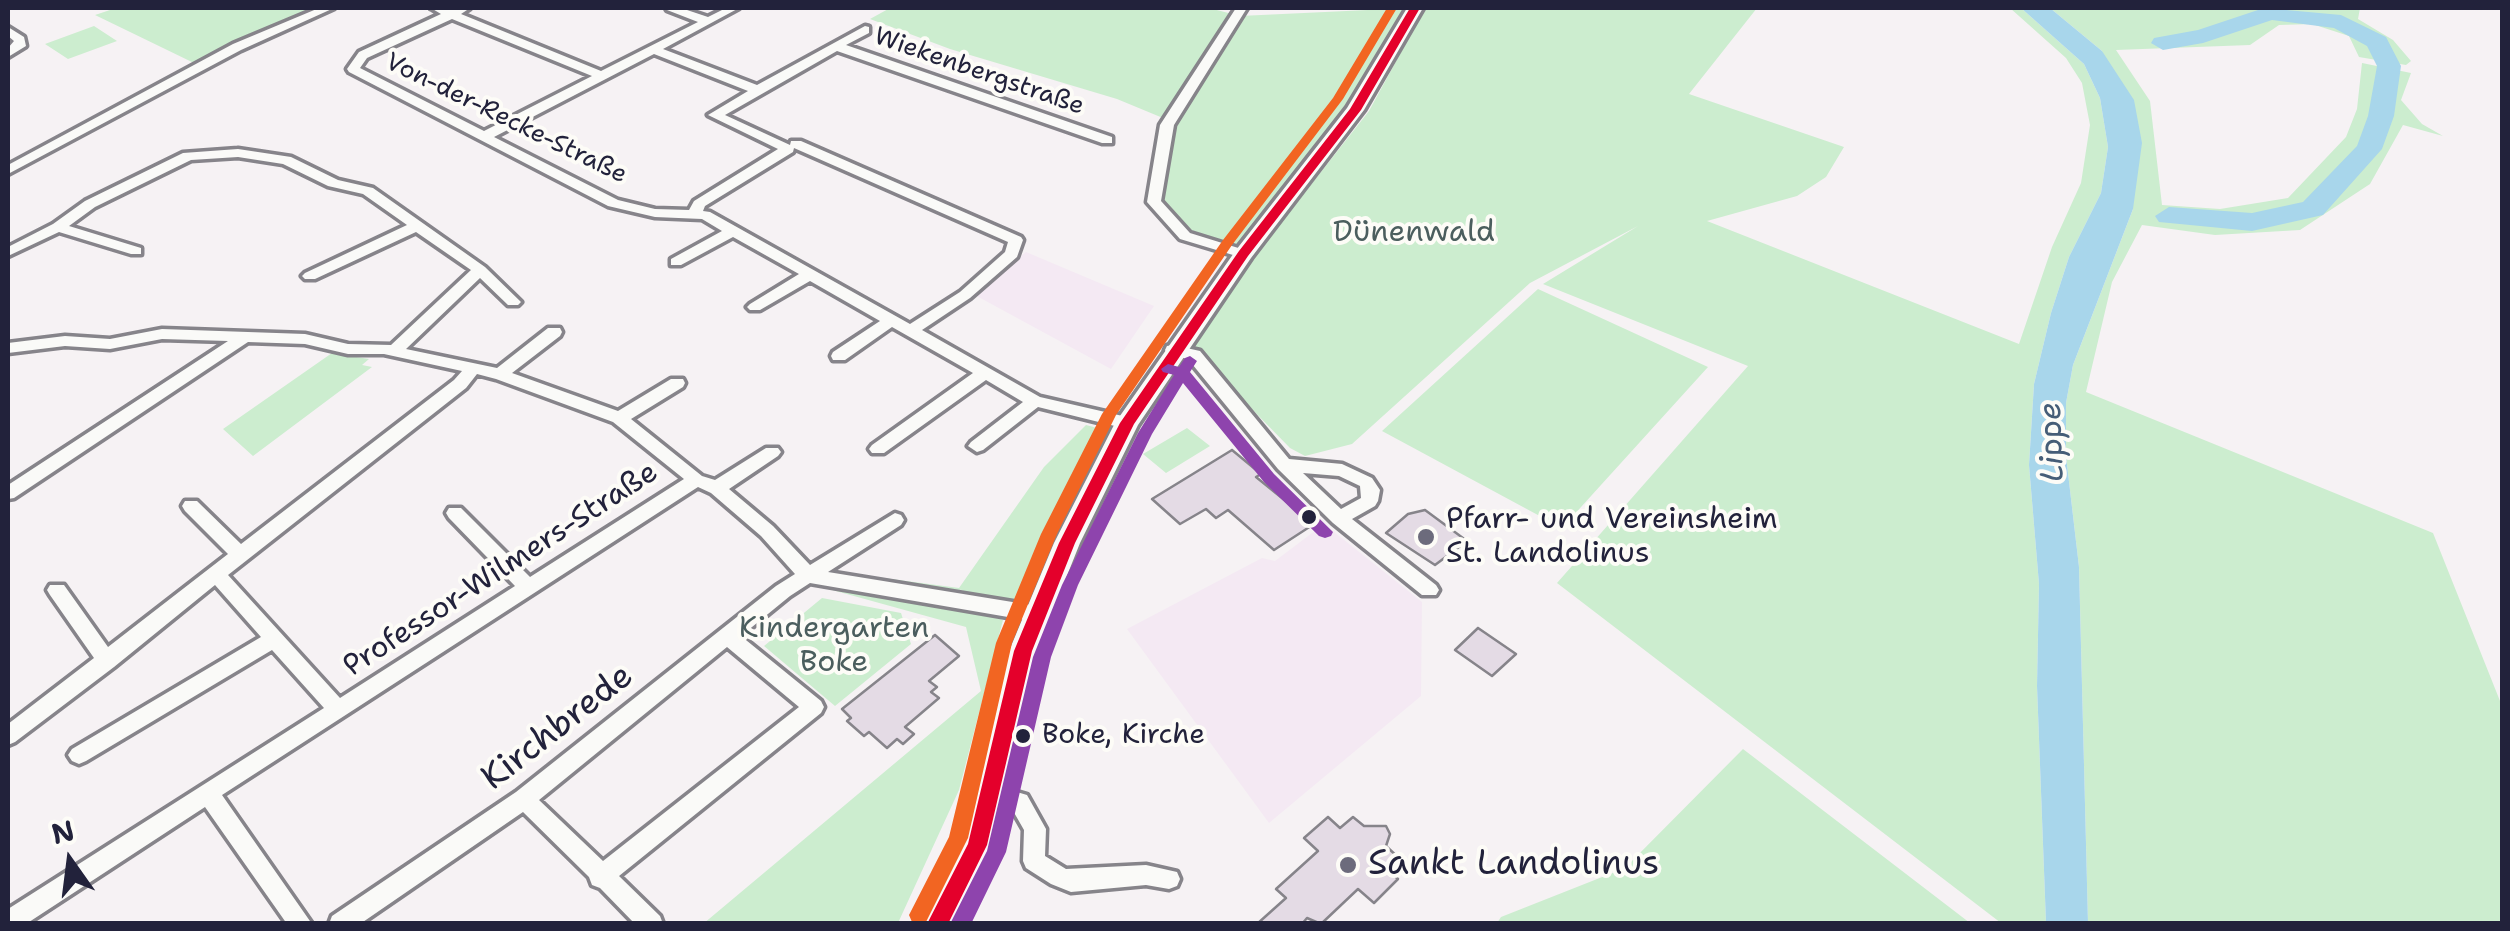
<!DOCTYPE html>
<html>
<head>
<meta charset="utf-8">
<style>
  body { margin:0 }
  #map { position:relative; width:2510px; height:931px; overflow:hidden; background:#f6f2f4; font-family:"Shantell Sans",sans-serif }
  canvas { display:block }
  .frame { position:absolute; inset:0; border:10px solid #22223b; pointer-events:none }
  .north { position:absolute; left:20px; top:811px; width:100px; height:100px; -webkit-text-stroke:8px #fdfcf7; paint-order:stroke; rotate:346deg; font-size:28px; font-weight:700; line-height:40px; text-align:center; color:#22223b }
  .north::after { content:''; display:block; margin:auto; width:35px; height:45px; background:#22223b; clip-path:polygon(50% 0,100% 100%,50% 72%,0 100%) }
</style>
</head>
<body>
<div id="map">
<canvas width="2510" height="931"></canvas>
<div class="frame"></div>
<div class="north">N</div>
</div>
<script>
const context = document.querySelector('canvas').getContext('2d');
context.lineJoin = 'round';
function fill(path, color) { context.fillStyle = color; context.fill(path, 'evenodd'); }
const shape = rows => new Path2D(rows.map(r => 'M' + r).join(''));
function trace(path, color, width, dash) { context.strokeStyle = color; context.lineWidth = width; context.lineCap = dash ? 'butt' : 'round'; context.setLineDash(dash || []); context.stroke(path); }
function write(font, color, halo, rows, align = 'center') {
  context.font = font + ' "Shantell Sans",sans-serif'; context.lineWidth = 8; context.setLineDash([]); context.textBaseline = 'middle'; context.strokeStyle = halo; context.fillStyle = color; for (const [text, x, y, turn = 0] of rows) {
    context.save(); context.translate(x, y); context.rotate((+turn || 0) * Math.PI / 180); context.textAlign = isNaN(turn) ? turn : align; if (halo) context.strokeText(text, 0, 0); context.fillText(text, 0, 0); context.restore();
  }
}
const built = shape([
  [1026,252,1154,306,1111,369,973,294],
  [1324,524,1422,602,1421,696,1269,823,1127,629,1262,558,1275,561]
]);
const green = shape([
  [116,8,318,8,196,64,95,15],
  [890,8,1209,8,1240,16,1410,8,1350,109,1238,249,1176,226,1160,201,1163,158,1175,123,1117,99,950,49,870,19],
  [1425,8,1757,8,1689,94,1844,147,1826,177,1797,196,1707,221,2019,344,2052,247,2081,183,2090,125,2082,83,2066,58,2010,8,2021,8,2084,64,2100,98,2108,147,2101,193,2069,257,2051,313,2034,384,2029,465,2039,584,2037,686,2046,923,2001,923,1557,583,1748,366,1543,284,1638,226,1530,283,1352,444,1305,456,1290,448,1195,351,1183,347,1369,111],
  [2050,8,2360,8,2358,19,2393,40,2411,61,2406,65,2359,57,2349,36,2312,24,2279,25,2250,45,2116,50,2150,101,2162,205,2220,209,2288,198,2346,137,2357,109,2362,63,2411,73,2401,100,2422,124,2443,136,2403,125,2370,184,2300,230,2215,235,2142,225,2112,282,2086,392,2433,533,2502,706,2502,923,2088,923,2079,567,2066,456,2066,403,2073,365,2133,209,2102,51],
  [94,26,117,41,68,59,45,44],
  [1538,289,1708,367,1562,528,1382,431],
  [332,353,369,359,362,365,372,367,253,456,223,429],
  [1086,425,1101,429,1029,564,1015,602,974,598,960,589,975,609,1003,620,959,790,898,923,703,924,981,691,966,627,825,588,846,573,959,588,1044,467],
  [1187,428,1210,446,1166,473,1143,454],
  [822,598,901,613,911,644,835,706,764,646],
  [1743,749,1970,923,1497,923,1501,917,1625,868]
]);
const water = shape([
  [2021,8,2050,8,2102,51,2134,100,2142,143,2133,209,2073,365,2066,403,2066,456,2079,567,2088,923,2046,923,2037,686,2039,584,2029,465,2034,384,2051,313,2069,257,2101,193,2108,147,2100,98,2084,64]
]);
const river = shape([
  [2264,8,2341,15,2386,37,2401,66,2394,116,2382,149,2323,215,2252,231,2159,222,2155,216,2169,207,2252,213,2303,202,2357,146,2368,116,2377,66,2367,46,2334,28,2272,20,2203,43,2163,50,2151,43,2154,38,2198,30,2264,8]
]);
const building = shape([
  [1232,450,1261,474,1256,477,1314,524,1274,550,1228,510,1216,518,1206,509,1180,524,1152,499,1232,450],
  [1425,510,1467,541,1435,565,1386,533,1408,514,1425,510],
  [1478,628,1516,654,1492,676,1455,650,1478,628],
  [935,635,959,656,929,681,937,687,931,692,939,698,905,727,914,734,903,744,897,739,887,748,869,732,864,736,847,721,851,718,842,709,935,635],
  [1328,817,1340,828,1353,817,1364,826,1386,826,1390,834,1386,846,1401,860,1389,871,1398,879,1374,903,1358,889,1321,924,1307,918,1302,924,1257,924,1286,898,1276,889,1318,851,1304,838,1328,817]
]);
const street = shape([
  [319,8,334,8,241,50,8,174,8,165,233,44,319,8],
  [431,8,451,10,470,8,461,14,601,71,698,22,667,10,666,8,681,8,708,17,726,8,739,8,663,49,757,85,865,26,869,27,869,33,846,45,1112,137,1112,143,1102,143,837,51,725,115,790,145,791,141,801,141,1021,237,1023,240,1017,257,970,298,922,330,1040,397,1127,417,1135,423,1127,429,1038,407,983,450,977,452,968,446,971,442,1023,402,986,380,884,453,872,453,869,449,872,445,973,373,892,327,845,360,833,360,831,356,833,352,880,321,810,281,760,310,750,310,747,307,750,304,799,274,733,237,681,265,671,265,671,259,722,231,702,219,655,217,608,206,349,72,347,69,359,52,441,14,431,8],
  [452,19,592,76,484,131,360,68,367,58,452,19],
  [654,54,748,91,708,115,778,149,694,201,689,210,655,209,618,200,494,137,654,54],
  [794,148,1008,242,1005,252,960,292,910,324,710,212,703,211,705,206,793,152,794,148],
  [1236,8,1247,8,1174,125,1161,201,1190,233,1248,251,1250,254,1243,258,1180,239,1147,202,1160,125,1236,8],
  [8,27,24,37,26,46,8,57,8,48,14,41,8,36,8,27],
  [238,149,291,157,338,180,373,188,485,267,521,302,518,305,508,305,480,278,406,349,497,368,548,328,560,328,562,332,560,336,512,373,618,411,671,379,683,379,685,383,683,387,631,419,702,476,715,480,766,448,778,448,781,452,778,456,729,489,773,526,810,565,895,513,901,515,904,520,901,525,828,572,1037,606,1044,609,1047,614,1044,619,1037,622,810,583,790,596,741,636,821,701,824,707,821,713,619,876,660,916,663,924,635,924,600,888,592,885,589,877,523,812,360,924,329,924,332,916,516,792,776,586,795,574,761,536,711,493,698,487,222,795,312,924,287,924,205,807,26,924,8,924,8,909,324,708,272,650,86,761,79,764,72,761,68,755,72,749,261,637,215,585,114,667,15,742,8,745,8,724,94,658,50,595,47,590,50,585,64,585,108,647,228,554,185,511,182,506,185,501,197,501,241,544,454,380,462,371,384,354,348,354,305,344,248,342,14,498,8,499,8,485,228,341,162,339,110,349,65,346,8,353,8,343,65,336,110,339,162,329,305,334,348,344,391,345,471,270,416,232,315,279,305,279,302,276,305,273,407,225,363,194,328,186,283,164,238,157,191,160,95,207,69,226,141,248,141,254,131,254,59,232,8,256,8,247,53,224,85,201,183,153,238,149],
  [477,374,496,379,613,422,684,479,530,577,461,508,449,508,446,513,449,518,515,586,340,698,228,575,466,388,477,374],
  [727,647,799,707,603,861,539,800,727,647],
  [1173,345,1200,351,1289,459,1342,464,1372,478,1380,490,1378,501,1375,506,1352,519,1436,585,1439,590,1436,595,1422,595,1333,523,1278,469,1188,359,1167,354,1165,350,1167,346,1173,345],
  [1303,473,1339,476,1360,486,1361,498,1341,509,1303,473],
  [990,784,1027,795,1046,829,1045,856,1066,869,1146,865,1177,872,1180,879,1177,886,1169,889,1146,885,1071,892,1051,884,1026,868,1023,861,1024,830,1012,809,982,800,979,793,982,786,990,784]
]);
const secondary = shape([
  [1407,8,1423,8,1364,110,1251,258,1138,425,1080,543,1037,651,993,845,955,924,921,924,962,843,1009,651,1054,543,1115,423,1236,250,1347,108,1407,8]
]);
const bus1 = shape([
  [1410,8,1420,8,1361,110,1248,256,1134,424,1075,543,1032,651,987,845,948,924,927,924,968,844,1014,651,1059,543,1120,423,1239,251,1350,109,1410,8]
]);
const bus2 = shape([
  [1190,356,1197,361,1190,372,1274,474,1333,532,1331,536,1325,538,1319,536,1264,482,1183,383,1152,434,1078,585,1051,657,1006,852,971,924,950,924,987,851,1033,657,1062,585,1138,433,1174,375,1163,372,1161,369,1168,364,1179,367,1185,358,1190,356]
]);
const bus3 = shape([
  [1387,8,1397,8,1343,99,1232,245,1116,415,1057,534,1012,643,968,838,926,922,921,924,912,922,909,915,949,837,996,643,1041,534,1102,414,1223,240,1333,98,1387,8]
]);
const markers = [
  [1309,517,9,"#22223b"],
  [1426,537,10,"#6c6b7c"],
  [1023,736,9,"#22223b"],
  [1348,865,10,"#6c6b7c"]
];
const farStreetnames = [
  ["Wiekenbergstraße",979,72,19],
  ["Von-der-Recke-Straße",506,119,26]
];
const busNames = [
  ["Boke, Kirche",1042,736]
];
const parkNames = [
  ["Dünenwald",1414,233],
  ["Kindergarten",834,629],
  ["Boke",834,663]
];
const poiNames = [
  ["Pfarr- und Vereinsheim",1446,520],
  ["St. Landolinus",1446,554]
];
const streetNames = [
  ["Professor-Wilmers-Straße",501,570,-33]
];
const waterNames = [
  ["Lippe",2053,442,-92]
];
const nearStreetnames = [
  ["Kirchbrede",558,728,-38]
];
const nearPoinames = [
  ["Sankt Landolinus",1368,865]
];
fill(built, '#f4e9f3');
fill(green, '#ccedcf');
fill(water, '#a8d6eb');
fill(river, '#a8d6eb');
fill(building, '#e4dbe5');
trace(building, '#86848a', 2.5);
trace(street, '#86848a', 7);
trace(secondary, '#86848a', 7);
fill(street, '#fafaf8');
fill(secondary, '#fafaf8');
fill(bus1, '#e4002b');
fill(bus2, '#8e44ad');
fill(bus3, '#f26522');
for (const [x, y, r, color] of markers) { const dot = new Path2D(); dot.arc(x, y, r, 0, 2 * Math.PI); context.fillStyle = color; context.fill(dot); trace(dot, '#fdfcf7', 4); }
write('25px', '#22223b', '#fdfcf7', farStreetnames);
write('28px', '#22223b', '#fdfcf7', busNames, 'left');
write('30px', '#4b5e5e', '#fdfcf7', parkNames);
write('30px', '#22223b', '#fdfcf7', poiNames, 'left');
write('30px', '#22223b', '#fdfcf7', streetNames);
write('italic 32px', '#455d77', '#fdfcf7', waterNames);
write('35px', '#22223b', '#fdfcf7', nearStreetnames);
write('35px', '#22223b', '#fdfcf7', nearPoinames, 'left');
</script>
</body>
</html>
